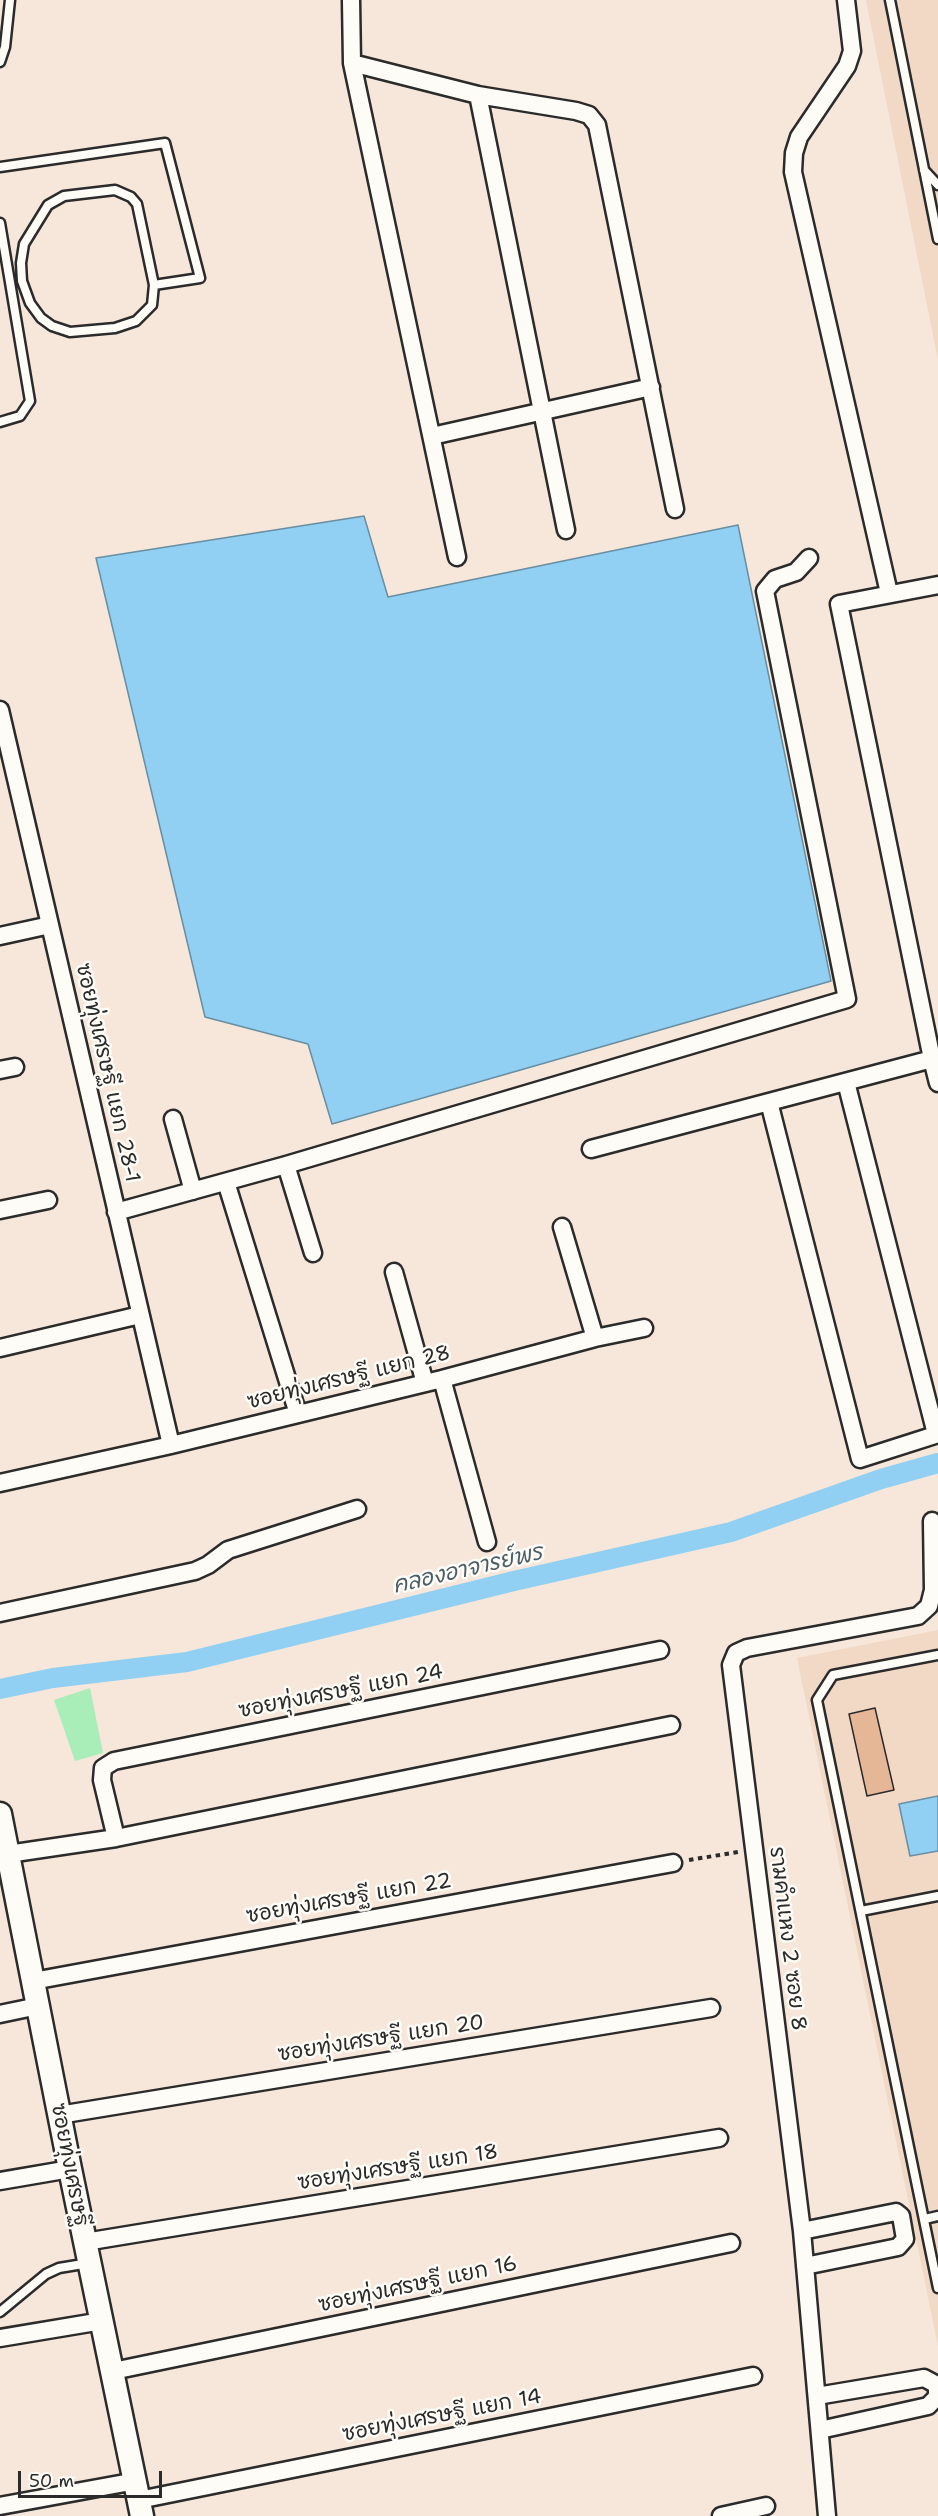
<!DOCTYPE html>
<html>
<head>
<meta charset="utf-8">
<style>
  body { margin:0 }
  #map { position:relative; width:938px; height:2516px; overflow:hidden; background:#f6e7da; font-family:"Shantell Sans",sans-serif }
  canvas { display:block }
  .scale { position:absolute; left:18px; top:2471px; width:144px; height:27px; box-sizing:border-box; border:3px solid #2b2b2b; border-top:0; padding-left:8px; font-size:18px; line-height:21px; white-space:nowrap; color:#2b2b2b; -webkit-text-stroke:4px #fdfcf7; paint-order:stroke }
</style>
</head>
<body>
<div id="map">
<canvas width="938" height="2516"></canvas>
<div class="scale">50 m</div>
</div>
<script>
const context = document.querySelector('canvas').getContext('2d');
context.lineJoin = 'round';
function fill(path, color) { context.fillStyle = color; context.fill(path, 'evenodd'); }
const shape = rows => new Path2D(rows.map(r => 'M' + r).join(''));
function trace(path, color, width, dash) { context.strokeStyle = color; context.lineWidth = width; context.lineCap = dash ? 'butt' : 'round'; context.setLineDash(dash || []); context.stroke(path); }
function write(font, color, halo, rows, align = 'center') {
  context.font = font + ' "Shantell Sans","Playpen Sans Thai",sans-serif'; context.lineWidth = 5; context.setLineDash([]); context.textBaseline = 'middle'; context.strokeStyle = halo; context.fillStyle = color; for (const [text, x, y, turn = 0] of rows) {
    context.save(); context.translate(x, y); context.rotate((+turn || 0) * Math.PI / 180); context.textAlign = isNaN(turn) ? turn : align; if (halo) context.strokeText(text, 0, 0); context.fillText(text, 0, 0); context.restore();
  }
}
const built = shape([
  [866,0,938,0,938,360],
  [938,1630,938,2346,797,1658]
]);
const green = shape([
  [90,1688,103,1753,75,1761,54,1700]
]);
const water = shape([
  [364,516,388,597,738,525,831,981,332,1124,308,1044,205,1017,96,558,364,516],
  [938,1796,938,1851,910,1856,899,1804,938,1796]
]);
const canal = shape([
  [0,1689,53,1678,187,1662,514,1581,731,1532,881,1479,938,1463]
]);
const building = shape([
  [875,1708,894,1790,867,1796,849,1714,875,1708]
]);
const path = shape([
  [689,1860,738,1852]
]);
const service = shape([
  [890,0,938,239],
  [0,62,5,47,10,0],
  [0,167,165,143,200,278,154,285,137,204,131,197,115,190,64,196,48,205,24,244,21,263,22,281,30,303,41,318,52,326,70,332,115,328,136,321,152,305,154,285],
  [924,170,938,185],
  [0,223,30,401,20,416,0,422],
  [938,1655,833,1675,817,1700,938,2288],
  [861,1911,938,1896],
  [925,2219,938,2216],
  [0,2312,46,2274,59,2268,89,2263]
]);
const minor = shape([
  [351,0,352,63,457,557],
  [846,0,852,51,847,66,799,137,794,153,793,172,889,593],
  [352,63,478,95,576,111,589,115,597,125,675,509],
  [478,95,566,530],
  [432,436,651,387],
  [938,585,839,604,932,1059,938,1058],
  [0,710,171,1445],
  [0,936,50,925],
  [0,1070,15,1067],
  [846,1082,936,1434],
  [769,1102,860,1459,938,1434],
  [173,1119,193,1191],
  [591,1149,932,1059,938,1083],
  [286,1165,313,1253],
  [226,1182,298,1414],
  [0,1210,48,1200],
  [116,1212,286,1165,847,999,765,591,775,579,796,572,809,558],
  [394,1272,425,1383],
  [595,1338,644,1328],
  [0,1348,140,1315],
  [442,1379,487,1542],
  [0,1483,171,1445,442,1379,595,1338,562,1227],
  [0,1613,195,1571,208,1565,228,1550,357,1509],
  [116,1838,102,1780,103,1768,114,1761,660,1650],
  [8,1854,116,1838,671,1725],
  [33,1981,673,1863],
  [0,2014,38,2006],
  [59,2115,711,2008],
  [0,2181,70,2169],
  [802,2231,896,2212,901,2216,905,2239,898,2247,805,2266],
  [85,2242,719,2138],
  [0,2338,102,2321],
  [113,2371,731,2243],
  [817,2396,924,2378,937,2385,937,2397,928,2406,820,2430],
  [139,2500,753,2376],
  [0,2506,136,2481],
  [721,2516,766,2506],
  [827,2516,802,2231,731,1665,736,1653,747,1648,918,1616,929,1606,933,1590,932,1521]
]);
const secondary = shape([
  [0,1814,70,2169,142,2516]
]);
const streetNames = [
  ["ซอยทุ่งเศรษฐี แยก 28-1",107,1073,77],
  ["ซอยทุ่งเศรษฐี แยก 28",349,1378,-14],
  ["ซอยทุ่งเศรษฐี แยก 24",341,1692,-11],
  ["ซอยทุ่งเศรษฐี แยก 22",349,1899,-10],
  ["รามคำแหง 2 ซอย 8",787,1939,83],
  ["ซอยทุ่งเศรษฐี แยก 20",381,2039,-9],
  ["ซอยทุ่งเศรษฐี",69,2165,79],
  ["ซอยทุ่งเศรษฐี แยก 18",398,2168,-9],
  ["ซอยทุ่งเศรษฐี แยก 16",418,2285,-12],
  ["ซอยทุ่งเศรษฐี แยก 14",442,2416,-11]
];
const waterNames = [
  ["คลองอาจารย์พร",468,1570,-13]
];
fill(built, '#f1d9c6');
fill(green, '#a9edb8');
fill(water, '#91d0f2');
trace(water, '#688ea2', 1.5);
trace(canal, '#91d0f2', 20);
fill(building, '#e6b796');
trace(building, '#2b2b2b', 1.5);
trace(service, '#2b2b2b', 13);
trace(minor, '#2b2b2b', 21);
trace(secondary, '#2b2b2b', 27);
trace(path, '#2b2b2b', 4, [4.5, 4.5]);
trace(service, '#fdfcf7', 8);
trace(minor, '#fdfcf7', 16);
trace(secondary, '#fdfcf7', 22);
write('21px', '#2b2b2b', '#fdfcf7', streetNames);
write('italic 22px', '#4a5d67', '#fdfcf7', waterNames);
</script>
</body>
</html>
